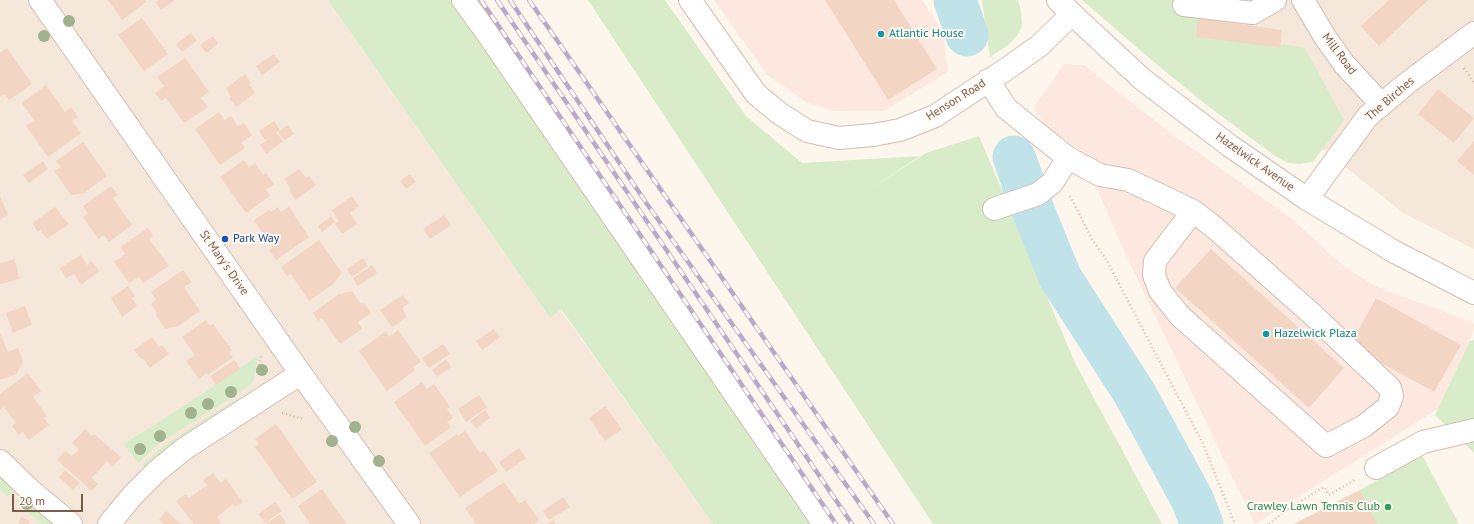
<!DOCTYPE html>
<html>
<head>
<meta charset="utf-8">
<style>
  body { margin:0 }
  #map { position:relative; width:1474px; height:524px; overflow:hidden; background:#fdf6ec; font-family:"PT Sans",sans-serif }
  canvas { display:block }
  .scale { position:absolute; left:12px; top:494px; width:71px; height:18px; box-sizing:border-box; border:2px solid #7a5c4d; border-top:0; padding-left:5px; font-size:12px; line-height:14px; white-space:nowrap; color:#7a5c4d; -webkit-text-stroke:3px #fffaf3; paint-order:stroke }
</style>
</head>
<body>
<div id="map">
<canvas width="1474" height="524"></canvas>
<div class="scale">20 m</div>
</div>
<script>
const context = document.querySelector('canvas').getContext('2d');
context.lineJoin = 'round';
function fill(path, color) { context.fillStyle = color; context.fill(path, 'evenodd'); }
const shape = rows => new Path2D(rows.map(r => 'M' + r).join(''));
function trace(path, color, width, dash) { context.strokeStyle = color; context.lineWidth = width; context.lineCap = dash ? 'butt' : 'round'; context.setLineDash(dash || []); context.stroke(path); }
function write(font, color, halo, rows, align = 'center') {
  context.font = font + ' "PT Sans",sans-serif'; context.lineWidth = 4; context.setLineDash([]); context.textBaseline = 'middle'; context.strokeStyle = halo; context.fillStyle = color; for (const [text, x, y, turn = 0] of rows) {
    context.save(); context.translate(x, y); context.rotate((+turn || 0) * Math.PI / 180); context.textAlign = isNaN(turn) ? turn : align; if (halo) context.strokeText(text, 0, 0); context.fillText(text, 0, 0); context.restore();
  }
}
const residential = shape([
  [0,0,328,0,550,318,560,309,713,524,0,524],
  [1166,0,1474,0,1474,249,1403,213,1323,149]
]);
const commercial = shape([
  [714,0,922,0,943,33,948,72,884,111,833,111,806,102,767,75],
  [1064,64,1084,65,1173,135,1291,218,1343,266,1377,287,1474,323,1474,329,1449,402,1255,524,1125,253,1098,191,1100,164,1046,127,1034,107]
]);
const green = shape([
  [328,0,464,0,824,524,713,524,561,309,550,318],
  [588,0,665,0,746,116,802,163,920,156,866,192,926,153,979,136,1075,363,1162,524,933,524],
  [982,0,1018,0,1021,10,1022,26,1017,36,1007,46,990,57],
  [1082,0,1178,0,1199,16,1201,24,1278,46,1283,44,1305,48,1344,120,1313,162,1299,164,1288,163,1275,156,1204,103,1155,63],
  [1474,340,1474,453,1435,415,1470,341],
  [258,355,254,380,252,384,157,445,138,463,124,444,216,385],
  [254,389,257,393,149,468,142,465,161,448,190,428],
  [1422,455,1459,524,1294,524,1360,490],
  [0,476,14,489,8,497,0,489],
  [22,495,57,524,42,524,16,502]
]);
const river = shape([
  [955,0,967,35],
  [1014,157,1022,179,1024,188,1060,277,1135,394,1192,499,1202,524]
]);
const building = shape([
  [108,0,145,0,146,2,122,20],
  [159,0,175,0,161,10,156,2],
  [825,0,894,0,937,69,888,100],
  [1389,0,1428,0,1379,46,1361,26],
  [142,18,168,54,144,71,118,35],
  [1198,18,1282,30,1280,48,1196,37],
  [191,33,197,41,182,52,176,44],
  [213,36,218,44,206,53,200,45],
  [7,48,32,84,9,100,4,94,0,97,0,53],
  [274,54,280,62,262,75,256,66],
  [185,58,209,92,201,98,208,107,184,123,166,98,161,101,155,93,164,86,157,77],
  [245,74,251,83,249,84,255,93,236,107,229,98,231,97,226,88],
  [46,85,65,112,71,107,78,117,72,121,81,133,48,157,26,126,34,120,22,103],
  [1438,89,1474,118,1454,143,1418,114],
  [219,112,224,120,231,116,238,126,244,123,252,135,241,143,245,148,220,165,195,129],
  [274,121,280,130,276,132,283,141,266,154,260,145,271,137,265,140,259,131],
  [288,125,294,134,284,140,278,132],
  [1474,141,1474,175,1457,161],
  [83,142,107,176,84,193,71,195,54,171,61,167,56,161],
  [244,160,249,167,255,163,263,175,266,173,274,184,266,190,270,196,246,213,220,177],
  [43,161,48,169,29,183,23,175],
  [299,169,306,178,309,176,316,185,295,200,289,190,291,189,284,179],
  [410,174,416,182,406,189,400,181],
  [111,186,118,195,113,198,132,225,109,242,104,235,98,239,83,217,88,213,83,206],
  [0,196,8,215,0,219],
  [352,196,359,206,350,213,357,224,342,234,335,224,339,221,332,210],
  [55,207,69,224,47,239,40,230,38,232,32,223],
  [278,207,281,212,289,207,309,237,276,260,269,250,273,247,254,220,269,210,271,212],
  [444,215,451,225,430,239,423,229],
  [331,216,335,222,322,232,318,226],
  [148,228,153,236,149,239,169,266,143,283,139,277,129,283,114,262,125,254,120,247],
  [319,240,342,273,333,284,309,301,291,274,287,276,281,267],
  [1211,249,1344,368,1309,408,1175,288],
  [81,255,87,265,92,261,99,271,81,285,74,274,66,278,60,268],
  [363,258,368,266,352,277,347,269],
  [15,259,19,279,0,284,0,263],
  [372,265,377,273,358,286,353,278],
  [183,270,192,282,184,287,200,311,178,326,165,329,156,315,157,313,151,304,156,300,151,292],
  [128,286,135,296,132,298,137,306,122,317,111,298],
  [352,291,361,304,364,303,371,313,358,322,362,329,340,344,322,318,318,321,313,313,339,294],
  [403,295,409,303,402,308,407,317,392,327,380,310],
  [1376,298,1461,345,1434,392,1350,346],
  [25,306,32,325,13,333,6,313],
  [206,320,210,326,213,324,232,350,229,352,233,357,208,375,207,373,199,379,186,361,195,355,182,337],
  [494,329,500,337,482,350,476,341],
  [398,330,421,362,413,367,415,370,387,391,359,351,386,331,389,337],
  [0,333,8,352,18,348,23,361,17,374,0,380],
  [152,337,159,347,162,345,169,354,150,368,143,358,141,359,134,350],
  [443,344,450,354,429,368,422,358],
  [446,359,451,367,437,377,432,370],
  [235,360,240,369,216,385,210,376],
  [28,373,41,391,33,397,47,416,44,418,49,425,29,440,23,432,19,435,12,426,16,423,4,407,0,410,0,394],
  [422,382,427,389,434,384,450,407,447,409,453,418,447,422,451,427,425,446,394,402],
  [479,395,487,407,466,422,458,409],
  [605,406,622,429,605,441,589,418],
  [485,410,490,418,476,428,470,421],
  [276,424,317,482,292,499,255,447,259,444,255,439],
  [85,429,92,436,94,434,121,457,113,466,107,461,92,478,98,484,92,491,57,460,65,451,72,456,79,449,72,443],
  [465,431,480,453,484,450,498,471,460,497,429,453,457,434,458,436],
  [519,448,526,458,506,472,499,462],
  [65,470,80,483,73,490,59,477],
  [213,473,220,483,226,479,243,502,235,507,233,504,217,517,221,523,220,524,194,524,176,501,186,494,189,498,207,485,203,480],
  [504,482,519,504,525,500,539,520,534,524,476,524,465,508],
  [322,489,334,506,347,524,310,524,298,506],
  [1360,490,1377,524,1294,524],
  [563,497,570,507,549,520,543,511],
  [275,502,282,511,265,523,258,514],
  [166,511,181,524,162,524,163,523,159,520],
  [280,514,287,524,266,524],
  [22,517,30,521,28,524,18,524],
  [553,520,556,524,547,524]
]);
const path = shape([
  [1464,68,1474,83],
  [1070,196,1092,239,1107,261,1203,444,1235,524],
  [257,373,261,356],
  [282,413,304,419],
  [1269,524,1286,510,1324,487,1329,495,1356,479]
]);
const minor = shape([
  [40,0,301,374,409,524],
  [463,0,487,33,824,524],
  [690,0,756,94,779,113,807,131,839,138,873,135,900,130,935,116,1008,68,1039,46,1072,14],
  [1058,0,1072,14,1142,79,1230,146,1307,199,1393,251,1474,293],
  [1303,0,1325,37,1344,64,1381,104],
  [1184,5,1253,13,1275,0],
  [988,80,1006,108,1068,158,1100,175,1128,180,1160,195,1193,211,1215,228,1313,315,1390,388,1392,396,1388,407,1364,426,1326,446,1180,316,1160,291,1154,275,1155,261,1193,211],
  [1307,199,1368,116,1406,84,1474,33],
  [994,209,1038,194,1052,183,1068,158],
  [0,461,30,490,71,524],
  [1376,468,1423,442,1474,430],
  [109,524,133,495,157,471,184,449,286,383,301,374]
]);
const rail = shape([
  [481,0,836,524],
  [497,0,852,524],
  [510,0,647,204,874,524],
  [529,0,893,524]
]);
const trees = [
  [69,21],
  [44,36],
  [262,370],
  [231,392],
  [208,404],
  [191,413],
  [355,427],
  [160,436],
  [332,441],
  [140,449],
  [379,461],
  [27,504]
];
const markers = [
  [881,34,4,"#0f9aa8"],
  [225,239,4,"#1a4fb4"],
  [1266,334,4,"#0f9aa8"],
  [1388,507,4,"#2e9e5b"]
];
const cultureNames = [
  ["Atlantic House",889,34],
  ["Hazelwick Plaza",1274,334]
];
const streetNames = [
  ["Mill Road",1339,54,53],
  ["The Birches",1390,99,-41],
  ["Henson Road",956,100,-32],
  ["Hazelwick Avenue",1255,162,35],
  ["St Mary's Drive",224,263,55]
];
const transitNames = [
  ["Park Way",233,239]
];
const leisureNames = [
  ["Crawley Lawn Tennis Club",1380,507]
];
fill(residential, '#f5e8da');
fill(commercial, '#fde8e0');
fill(green, '#d8ecc9');
trace(river, '#bfe3e8', 43);
fill(building, '#f3d5c3');
trace(minor, '#d1beb0', 24);
trace(path, '#d9b8a5', 2.5, [1, 3]);
trace(minor, '#fff', 22);
trace(rail, '#b9a8c9', 4.5);
trace(rail, '#fffaf3', 3, [9]);
context.fillStyle = '#a0b28e';
for (const [x, y] of trees) { context.beginPath(); context.arc(x, y, 6, 0, 2 * Math.PI); context.fill(); }
for (const [x, y, r, color] of markers) { const dot = new Path2D(); dot.arc(x, y, r, 0, 2 * Math.PI); context.fillStyle = color; context.fill(dot); trace(dot, '#fffaf3', 1.5); }
write('12px', '#0d838f', '#fffaf3', cultureNames, 'left');
write('12px', '#7a5c4d', '#fffaf3', streetNames);
write('12px', '#164399', '#fffaf3', transitNames, 'left');
write('12px', '#27864d', '#fffaf3', leisureNames, 'right');
</script>
</body>
</html>
